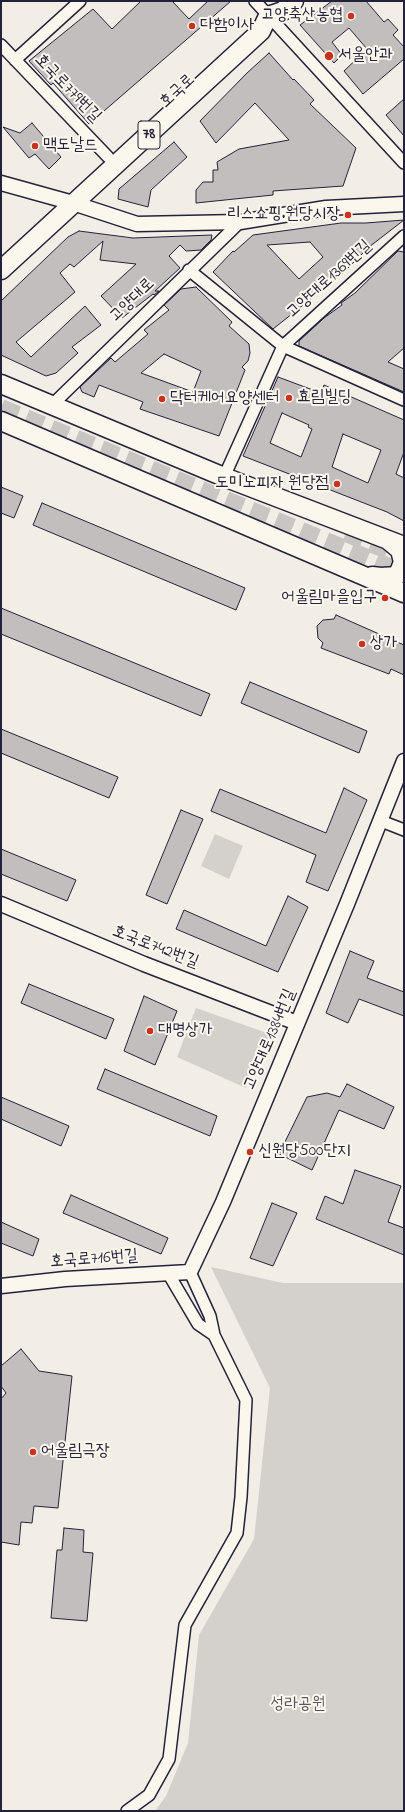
<!DOCTYPE html>
<html>
<head>
<meta charset="utf-8">
<style>
  body { margin:0 }
  #map { position:relative; width:405px; height:1812px; overflow:hidden; background:#f2eee5; font-family:"Indie Flower",sans-serif }
  canvas { display:block }
  .frame { position:absolute; inset:0; border:2px solid #22223b; pointer-events:none }
</style>
</head>
<body>
<div id="map">
<canvas width="405" height="1812"></canvas>
<div class="frame"></div>
</div>
<script>
const context = document.querySelector('canvas').getContext('2d');
context.lineJoin = 'round';
function fill(path, color) { context.fillStyle = color; context.fill(path, 'evenodd'); }
const shape = rows => new Path2D(rows.map(r => 'M' + r).join(''));
function trace(path, color, width, dash) { context.strokeStyle = color; context.lineWidth = width; context.lineCap = dash ? 'butt' : 'round'; context.setLineDash(dash || []); context.stroke(path); }
function write(font, color, halo, rows, align = 'center') {
  context.font = font + ' "Indie Flower","Poor Story",sans-serif'; context.lineWidth = 4; context.setLineDash([]); context.textBaseline = 'middle'; context.strokeStyle = halo; context.fillStyle = color; for (const [text, x, y, turn = 0] of rows) {
    context.save(); context.translate(x, y); context.rotate((+turn || 0) * Math.PI / 180); context.textAlign = isNaN(turn) ? turn : align; if (halo) context.strokeText(text, 0, 0); context.fillText(text, 0, 0); context.restore();
  }
}
const green = shape([
  [215,834,243,846,229,879,201,866],
  [196,1008,270,1034,246,1088,177,1057],
  [211,1267,283,1283,404,1283,404,1811,155,1811,166,1796,188,1743,199,1635,254,1539,270,1388]
]);
const building = shape([
  [141,1,172,1,189,19,208,1,231,1,89,124,53,83,51,85,29,61,93,9,112,29,141,1],
  [332,1,366,1,384,22,388,19,398,30,393,35,404,47,404,59,363,94,344,71,367,49,349,28,332,42,342,55,334,63,300,25,332,1],
  [269,53,293,80,294,79,314,100,310,104,356,148,343,186,273,191,273,195,196,203,196,190,203,182,213,182,213,170,218,170,217,162,239,149,289,140,255,103,216,143,200,121,247,73,269,53],
  [404,99,404,136,386,115,404,99],
  [32,123,61,157,49,169,35,154,29,158,3,127,20,133,32,123],
  [174,142,187,157,151,190,148,207,118,199,119,189,174,142],
  [404,220,369,247,341,275,273,329,213,272,233,251,234,252,253,235,341,223,366,223,404,220],
  [310,242,323,257,299,279,267,245,310,242],
  [79,231,133,238,212,235,211,240,201,250,186,251,180,245,169,256,180,268,155,291,159,291,154,295,153,294,122,318,101,296,136,264,100,260,103,241,74,267,70,264,60,273,75,292,16,342,31,357,85,306,101,325,72,347,78,353,56,373,46,376,1,355,1,301,68,237,79,231],
  [398,251,404,252,404,348,388,362,404,369,404,392,299,346,299,341,324,318,342,305,341,303,355,293,398,251],
  [196,287,232,322,229,326,249,344,250,353,248,361,242,367,245,370,219,436,140,409,143,402,99,385,94,397,82,392,80,387,111,358,115,362,148,334,144,330,169,310,164,305,181,289,196,287],
  [164,354,201,371,193,392,141,373,164,354],
  [278,377,321,393,324,385,404,420,404,452,396,474,404,478,404,521,387,512,243,456,278,377],
  [282,413,309,425,308,427,312,429,301,457,270,443,282,413],
  [343,434,381,450,368,483,332,467,343,434],
  [1,487,23,496,14,518,1,513,1,487],
  [42,503,245,588,236,610,33,525,42,503],
  [1,608,210,694,201,716,1,634,1,608],
  [336,615,404,645,404,675,391,669,389,674,321,648,323,643,318,638,317,626,323,620,334,619,336,615],
  [250,682,367,731,359,753,241,703,250,682],
  [1,729,118,777,109,798,1,753,1,729],
  [344,788,367,800,328,891,306,882,316,855,211,811,220,789,326,833,344,788],
  [181,810,203,819,167,904,146,895,181,810],
  [1,849,76,880,67,901,1,874,1,849],
  [288,896,308,907,278,972,176,929,184,910,266,946,288,896],
  [350,951,374,961,367,978,404,992,404,1016,359,999,348,1023,326,1013,350,951],
  [29,984,114,1019,106,1039,21,1003,29,984],
  [144,996,177,1011,155,1065,124,1051,144,996],
  [105,1069,217,1116,210,1136,97,1089,105,1069],
  [347,1084,394,1107,384,1129,339,1110,312,1170,279,1154,307,1097,327,1093,340,1097,347,1084],
  [1,1097,69,1126,61,1146,1,1119,1,1097],
  [355,1170,401,1186,388,1222,404,1228,404,1255,316,1219,325,1196,343,1204,355,1170],
  [71,1195,168,1238,161,1254,63,1213,71,1195],
  [272,1203,297,1213,273,1266,250,1258,272,1203],
  [1,1222,39,1239,33,1256,1,1243,1,1222],
  [21,1349,39,1371,72,1376,58,1508,34,1506,32,1523,21,1522,19,1545,1,1542,1,1399,6,1393,1,1386,1,1366,21,1349],
  [64,1528,84,1530,83,1552,93,1553,87,1621,51,1618,57,1550,62,1550,64,1528]
]);
const primaryTunnel = shape([
  [1,408,404,573],
  [346,533,404,557]
]);
const minor = shape([
  [255,1,404,163],
  [1,45,108,157],
  [15,60,80,1],
  [189,270,283,346,404,400],
  [52,405,240,222],
  [224,477,283,346,404,236],
  [381,821,404,830],
  [168,1273,198,1324,214,1335],
  [127,1811,149,1795,169,1759,185,1625,237,1533,241,1497,246,1400,214,1335,210,1316,190,1272]
]);
const tertiary = shape([
  [1,183,73,203,137,224,240,222,326,208,404,204],
  [1,904,144,964,297,1023],
  [1,1286,65,1279,190,1272,223,1202,347,904,404,761]
]);
const primary = shape([
  [1,270,261,31,268,16,283,11,294,1],
  [1,384,224,477,404,546],
  [1,421,404,593],
  [372,576,381,577,396,576,400,570,403,562,400,550,388,540]
]);
const markers = [
  [351,16,4,"#c8321e"],
  [192,26,4,"#c8321e"],
  [329,56,5,"#c8321e"],
  [35,146,4,"#c8321e"],
  [348,215,4,"#c8321e"],
  [289,398,4,"#c8321e"],
  [162,399,4,"#c8321e"],
  [337,484,4,"#c8321e"],
  [385,598,4,"#c8321e"],
  [362,644,4,"#c8321e"],
  [150,1031,4,"#c8321e"],
  [250,1152,4,"#c8321e"],
  [33,1452,4,"#c8321e"]
];
const shields = [
  [149,135,22]
];
const shieldNames = [
  ["78",149,135]
];
const poiNames = [
  ["고양축산농협",343,16,"right"],
  ["다함이사",200,26],
  ["서울안과",338,56],
  ["맥도날드",43,146],
  ["리스쇼핑.원당시장",340,215,"right"],
  ["효림빌딩",297,398],
  ["닥터케어요양센터",170,399],
  ["도미노피자 원당점",329,484,"right"],
  ["어울림마을입구",377,598,"right"],
  ["상가",370,644],
  ["대명상가",158,1031],
  ["신원당500단지",258,1152],
  ["어울림극장",41,1452]
];
const streetNames = [
  ["호국로779번길",67,89,46],
  ["호국로",178,92,-43],
  ["고양대로1369번길",330,280,-42],
  ["고양대로",133,301,-44],
  ["호국로742번길",155,948,21],
  ["고양대로1384번길",271,1040,-67],
  ["호국로716번길",94,1260,-4]
];
const parkNames = [
  ["성라공원",298,1705]
];
fill(green, '#d4d1cc');
fill(building, '#c2bebe');
trace(building, '#22223b', 1);
trace(primaryTunnel, '#c8c5c3', 18, [18, 9]);
trace(minor, '#22223b', 14);
trace(tertiary, '#22223b', 17);
trace(primary, '#22223b', 21);
trace(minor, '#fbf7ec', 11);
trace(tertiary, '#fbf7ec', 14);
trace(primary, '#fbf7ec', 18);
for (const [x, y, r, color] of markers) { const dot = new Path2D(); dot.arc(x, y, r, 0, 2 * Math.PI); context.fillStyle = color; context.fill(dot); trace(dot, '#fbf7ec', 1.5); }
for (const [x, y, w] of shields) { const box = new Path2D(); box.roundRect(x - w / 2, y - 14, w, 28, 3); context.fillStyle = '#fbf7ec'; context.fill(box); trace(box, '#22223b', 1); }
write('bold 16px', '#22223b', null, shieldNames);
write('17px', '#22223b', '#fbf7ec', poiNames, 'left');
write('17px', '#22223b', '#fbf7ec', streetNames);
write('17px', '#575766', '#fbf7ec', parkNames);
</script>
</body>
</html>
